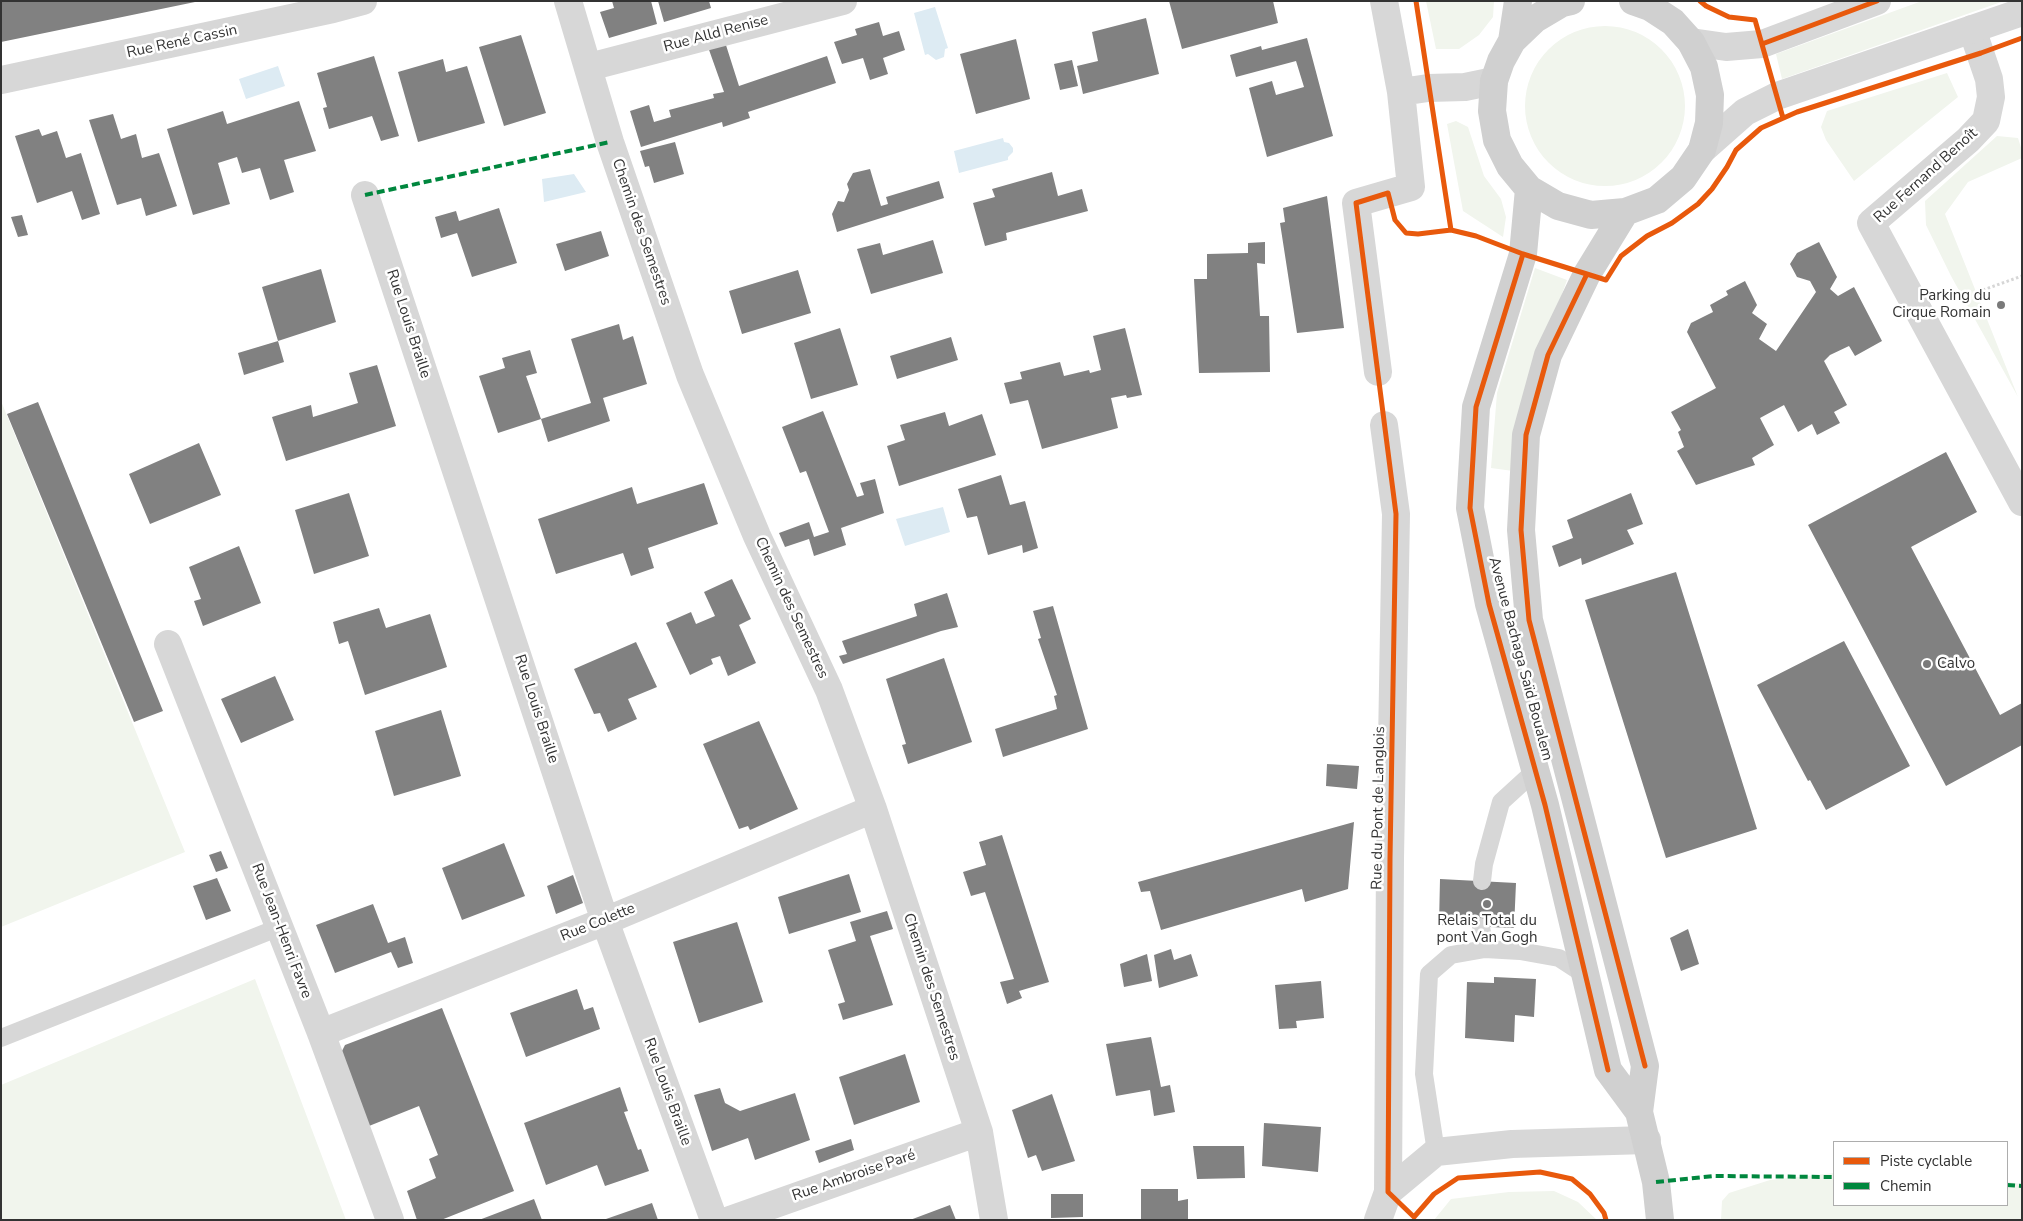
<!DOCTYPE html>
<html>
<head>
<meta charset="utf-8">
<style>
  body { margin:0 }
  #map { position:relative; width:2023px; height:1221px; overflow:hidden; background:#fff; font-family:"Nunito Sans",sans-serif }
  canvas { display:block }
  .frame { position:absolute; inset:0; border:2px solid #333; pointer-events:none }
  .legend { position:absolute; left:1833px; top:1141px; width:175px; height:65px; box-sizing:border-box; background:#fff; border:1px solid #adadad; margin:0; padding:6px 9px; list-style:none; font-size:15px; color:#333 }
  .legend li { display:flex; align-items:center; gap:10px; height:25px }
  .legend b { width:25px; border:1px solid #adadad }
</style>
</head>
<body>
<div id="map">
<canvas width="2023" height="1221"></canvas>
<div class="frame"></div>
<ul class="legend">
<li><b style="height:6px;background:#e8590c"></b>Piste cyclable</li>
<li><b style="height:6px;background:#00873e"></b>Chemin</li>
</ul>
</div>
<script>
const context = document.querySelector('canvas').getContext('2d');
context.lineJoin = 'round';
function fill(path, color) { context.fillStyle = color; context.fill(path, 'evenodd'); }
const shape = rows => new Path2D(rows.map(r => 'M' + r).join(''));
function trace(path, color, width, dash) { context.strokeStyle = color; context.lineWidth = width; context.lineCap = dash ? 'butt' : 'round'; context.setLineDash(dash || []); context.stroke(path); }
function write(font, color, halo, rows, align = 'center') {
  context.font = font + ' "Nunito Sans",sans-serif'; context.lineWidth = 5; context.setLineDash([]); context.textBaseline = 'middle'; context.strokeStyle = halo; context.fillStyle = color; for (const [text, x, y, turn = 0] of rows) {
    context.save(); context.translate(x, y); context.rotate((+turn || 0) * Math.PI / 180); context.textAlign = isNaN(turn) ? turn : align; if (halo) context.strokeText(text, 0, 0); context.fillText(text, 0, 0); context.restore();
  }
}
const green = shape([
  [1426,1,1494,1,1493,17,1479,35,1459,49,1436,49],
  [1922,1,2004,1,1782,79,1776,54],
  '1525 106a80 80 0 1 1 160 0a80 80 0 1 1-160 0Z',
  [1947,73,1958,97,1854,181,1826,140,1821,127,1827,111],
  [1456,121,1468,127,1484,176,1501,199,1506,217,1503,237,1463,211,1447,124],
  [1997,136,2018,138,2022,151,2022,158,1968,182,1945,214,2018,397,1951,276,1926,225,1925,201],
  [1535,268,1567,280,1544,344,1513,471,1491,468,1497,393],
  [1,401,185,852,1,927],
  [255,979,346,1220,1,1220,1,1085],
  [1834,1173,1834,1205,2007,1205,2007,1182,2022,1184,2022,1220,1721,1220,1722,1201,1729,1193,1770,1180],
  [1554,1191,1578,1202,1597,1220,1434,1220,1451,1199,1509,1192]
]);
const water = shape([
  [935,7,948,48,945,49,944,57,936,60,928,54,925,55,914,13],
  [278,66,285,86,246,99,239,79],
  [1003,138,1004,142,1009,143,1013,148,1013,152,1008,157,1008,160,959,173,954,151],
  [574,174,586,192,544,202,542,179],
  [943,507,950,532,905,546,896,519]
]);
const building = shape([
  [1,1,195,1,195,2,1,42],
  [612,1,651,1,657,24,609,38,600,12,614,8],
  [658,1,709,1,711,8,664,22],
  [1169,1,1273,1,1278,23,1182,49],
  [1146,18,1159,74,1083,94,1077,66,1098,61,1092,32],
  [879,22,883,36,899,31,905,50,883,58,888,74,870,80,863,58,842,64,834,42,857,35,855,29],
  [521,35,546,113,504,126,479,47],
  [1307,38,1333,136,1267,157,1249,88,1272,81,1276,95,1304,87,1296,61,1236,77,1230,55,1261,46,1262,50],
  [1016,39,1030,99,976,114,960,54],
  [725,42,739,86,827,56,836,83,748,112,750,118,723,127,722,122,641,147,630,111,649,105,654,122,671,117,669,110,714,98,713,94,724,92,708,47],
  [374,56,399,136,381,141,372,116,329,129,323,108,327,107,317,73],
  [443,59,446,72,467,66,485,123,418,142,398,72],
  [1072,60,1078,86,1060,90,1054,64],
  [299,101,316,151,284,160,294,192,270,200,260,168,242,173,237,157,218,163,230,204,193,215,167,129,223,111,227,124],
  [113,114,121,139,136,134,142,158,159,153,177,206,146,216,141,198,117,205,89,120],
  [39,129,42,136,57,131,66,158,81,153,100,214,82,220,72,191,37,203,15,136],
  [675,142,684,174,654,183,649,166,645,167,640,151],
  [870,169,881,206,888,204,886,197,939,181,944,198,837,232,832,214,838,201,844,202,849,190,847,184,853,173],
  [1052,172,1058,196,1082,189,1088,211,1006,233,1007,240,985,246,973,203,995,197,992,189],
  [1327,196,1344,328,1297,333,1280,223,1285,222,1283,208],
  [499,208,517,263,472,277,457,233,441,238,435,217,456,211,459,221],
  [22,215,28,235,18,237,11,217],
  [601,231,609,256,565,271,556,244],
  [933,240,943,273,871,294,857,249,880,243,883,255],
  [1265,242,1265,264,1257,263,1260,316,1269,316,1270,372,1199,373,1194,279,1207,279,1207,254,1248,253,1248,243],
  [1819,242,1837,277,1830,289,1838,296,1854,287,1882,341,1855,356,1849,346,1830,355,1824,361,1847,405,1834,412,1840,423,1817,435,1812,424,1798,432,1784,405,1760,418,1774,445,1752,458,1755,465,1696,485,1677,451,1684,447,1678,432,1681,430,1671,412,1716,388,1687,332,1691,323,1713,312,1710,305,1728,295,1726,291,1745,281,1757,305,1752,313,1767,324,1759,339,1776,351,1816,292,1810,281,1797,277,1790,264,1797,253],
  [321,269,336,322,278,341,262,287],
  [798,270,811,313,742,334,729,291],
  [619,324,623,340,633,336,647,384,603,398,610,421,548,442,541,419,591,403,571,339],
  [840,328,858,385,811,399,794,343],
  [1125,328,1142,395,1127,398,1126,395,1111,398,1118,428,1042,449,1028,400,1010,404,1004,383,1022,379,1020,372,1060,362,1064,376,1089,370,1090,373,1101,370,1093,336],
  [951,337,958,360,897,379,890,356],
  [278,341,284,362,244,375,238,353],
  [530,350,537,373,526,376,541,419,498,433,479,376,505,368,502,358],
  [377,365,396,426,286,461,272,417,311,405,313,417,358,403,349,373],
  [38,402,163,711,134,722,7,414],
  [823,411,857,497,864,495,860,483,875,479,884,513,841,528,846,545,814,556,809,539,785,547,779,533,809,522,814,537,829,532,806,471,800,473,782,427],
  [945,412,949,426,982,414,996,455,899,486,887,446,905,440,900,425],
  [199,443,221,495,150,524,129,474],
  [1946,452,1977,512,1911,547,2000,715,2022,703,2022,745,1946,786,1808,525],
  [1001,475,1010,505,1025,501,1038,548,1023,553,1022,545,988,555,977,516,967,518,958,489],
  [704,483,718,524,648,548,654,568,631,576,623,553,556,574,538,519,632,487,637,504],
  [349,493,369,556,314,574,295,510],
  [1631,493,1643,524,1627,530,1634,544,1582,565,1581,558,1559,567,1552,546,1573,538,1567,520],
  [239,546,261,603,203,626,194,601,201,599,189,567],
  [1676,572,1757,829,1666,858,1585,600],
  [732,579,751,619,739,625,756,663,728,676,720,656,711,659,713,664,690,675,666,623,691,612,696,624,715,616,704,592],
  [947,593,958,627,941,631,843,664,839,656,847,654,842,641,917,616,914,604],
  [1053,606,1088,729,1003,757,995,729,1057,709,1054,696,1057,695,1038,639,1041,638,1033,611],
  [379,608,386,628,430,614,447,667,365,695,348,641,339,644,333,622],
  [1844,641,1910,766,1826,810,1810,780,1808,781,1757,685],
  [636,642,657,687,628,699,637,719,608,732,600,713,594,714,574,669],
  [944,658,972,742,908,764,902,745,906,744,886,679],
  [275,676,294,720,241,743,221,699],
  [441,710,461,776,394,796,375,731],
  [759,721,798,809,750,830,748,826,739,829,703,744],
  [1327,764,1359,766,1357,789,1326,786],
  [1354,822,1348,889,1305,902,1302,889,1161,930,1150,891,1141,892,1138,882],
  [1002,835,1049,982,1019,991,1022,998,1007,1004,1000,982,1014,979,985,892,971,896,963,872,986,865,979,842],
  [504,843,525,896,462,920,442,868],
  [221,851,228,868,216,872,209,855],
  [849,874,861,912,789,934,778,897],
  [573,875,583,903,556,914,547,886],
  [217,878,231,911,206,920,193,886],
  [1440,879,1516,883,1514,928,1439,925],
  [373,904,388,943,405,937,413,963,398,968,391,952,335,973,316,925],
  [887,911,893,929,870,936,893,1005,843,1020,838,1004,845,1002,828,950,856,941,850,922],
  [737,922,763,1002,699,1023,673,942],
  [1688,929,1699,964,1681,971,1670,938],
  [1171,949,1174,960,1191,954,1198,976,1159,988,1154,955],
  [1147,954,1152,981,1124,987,1120,964],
  [1494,977,1536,979,1534,1017,1515,1015,1514,1042,1465,1038,1467,982,1494,983],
  [1321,981,1324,1018,1296,1021,1297,1028,1279,1029,1275,985],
  [577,989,584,1010,593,1007,600,1029,526,1057,510,1013],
  [442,1008,514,1191,441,1220,417,1220,407,1191,436,1178,429,1159,438,1155,419,1106,369,1126,341,1053,345,1045],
  [1151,1037,1161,1087,1170,1085,1175,1112,1154,1116,1150,1090,1116,1096,1106,1044],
  [905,1054,920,1102,854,1125,839,1077],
  [620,1087,628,1111,624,1112,638,1150,641,1149,649,1171,605,1186,597,1165,546,1185,524,1123],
  [720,1088,725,1103,740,1111,795,1093,810,1140,755,1160,748,1138,712,1151,694,1095],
  [1052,1094,1075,1161,1042,1171,1036,1155,1028,1158,1012,1110],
  [1264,1123,1321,1127,1318,1172,1262,1166],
  [851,1139,854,1150,819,1163,815,1151],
  [1193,1146,1244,1146,1245,1178,1197,1179],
  [1141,1189,1178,1189,1178,1201,1188,1199,1188,1220,1141,1220],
  [1051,1194,1083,1194,1083,1217,1051,1218],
  [534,1199,542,1220,479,1220],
  [652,1203,658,1220,607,1220,606,1219],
  [950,1205,956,1220,910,1220]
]);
const path = shape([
  [1983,290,2022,276]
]);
const service = shape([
  [1482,881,1484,864,1501,802,1536,770],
  [1481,927,1485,949,1520,951,1559,958,1585,975],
  [1,1038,280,927],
  [1436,1152,1424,1074,1429,974,1451,955,1485,949]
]);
const minor = shape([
  [568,1,610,142,690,375,757,536,829,690,873,809,979,1132,994,1220],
  [1972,29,1989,79,1991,97,1986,121,1968,140,1871,223,2022,502],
  [589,67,843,1],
  [1,80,333,9,363,1],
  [1401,92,1428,88,1465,87,1494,81],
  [365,195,605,921,714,1220],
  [1378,372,1356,203,1411,187,1401,92,1384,1],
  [1384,425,1396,514,1390,858,1388,1192],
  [168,644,321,1033,390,1220],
  [321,1033,605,921,873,809],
  [730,1220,979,1132]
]);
const tertiary = shape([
  [1691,42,1726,47,1762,44,1877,1],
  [1702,150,1745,112,1777,96,2022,12],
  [1378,1220,1388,1192,1436,1152,1512,1144,1647,1140]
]);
const secondary = shape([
  [1571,1,1562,3,1535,19,1512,41,1501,61,1494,81,1492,111,1497,140,1510,166,1529,189,1558,206,1591,215,1625,212,1657,200,1683,178,1702,150,1709,123,1710,95,1704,67,1691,42,1673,22,1650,7,1633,1],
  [1512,41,1518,1],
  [1529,189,1523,254,1476,407,1470,508,1489,604,1545,805,1608,1070,1639,1112,1656,1182,1660,1220],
  [1625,212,1587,274,1548,355,1526,435,1521,530,1529,620,1645,1066,1639,1112]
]);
const quiet = shape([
  [365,195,610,142],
  [1656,1182,1714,1176,1834,1177],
  [2007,1185,2022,1186]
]);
const cycleway = shape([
  [1416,1,1451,230],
  [1700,1,1706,6,1729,17,1755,20,1783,118],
  [1762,44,1877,1],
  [1523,254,1476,407,1470,508,1489,604,1545,805,1608,1070],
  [1587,274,1548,355,1526,435,1521,530,1529,620,1645,1066],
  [1414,1217,1388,1192,1390,858,1396,514,1356,203,1388,193,1395,220,1406,233,1418,234,1451,230,1476,236,1523,254,1606,280,1621,256,1647,236,1672,223,1698,204,1712,189,1727,167,1736,150,1761,128,1797,112,1981,53,2022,38],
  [1414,1217,1434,1194,1458,1178,1540,1172,1572,1179,1590,1194,1604,1213,1606,1220]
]);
const markers = [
  [2001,305,5,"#7a7a7a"],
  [1927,664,5,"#7a7a7a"],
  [1487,904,5,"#7a7a7a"]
];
const streetNames = [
  ["Rue Alld Renise",716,34,-15],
  ["Rue René Cassin",182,42,-12],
  ["Rue Fernand Benoît",1926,176,-42],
  ["Chemin des Semestres",641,232,71],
  ["Rue Louis Braille",408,324,72],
  ["Chemin des Semestres",791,608,65],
  ["Avenue Bachaga Saïd Boualem",1520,659,75],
  ["Rue Louis Braille",536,709,72],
  ["Rue du Pont de Langlois",1379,808,-89],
  ["Rue Colette",598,923,-22],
  ["Rue Jean-Henri Favre",281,931,69],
  ["Chemin des Semestres",931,987,72],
  ["Rue Louis Braille",667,1092,70],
  ["Rue Ambroise Paré",854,1176,-19]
];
const poiNames = [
  ["Parking du",1991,296],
  ["Cirque Romain",1991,313],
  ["Calvo",1937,664,"left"],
  ["Relais Total du",1487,921,"center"],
  ["pont Van Gogh",1487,938,"center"]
];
fill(green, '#f1f5ed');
fill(water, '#ddebf3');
fill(building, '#818181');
trace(path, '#d6d6d6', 3, [2.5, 2.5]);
trace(service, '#d7d7d7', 18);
trace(minor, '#d7d7d7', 28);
trace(tertiary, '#d7d7d7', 28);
trace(secondary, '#d0d0d0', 28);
trace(quiet, '#00873e', 4, [8, 4]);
trace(cycleway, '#e8590c', 5);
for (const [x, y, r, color] of markers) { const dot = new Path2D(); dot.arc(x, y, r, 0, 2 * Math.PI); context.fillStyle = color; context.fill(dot); trace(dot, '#fff', 2); }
write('15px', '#333', '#fff', streetNames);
write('15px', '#333', '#fff', poiNames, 'right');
</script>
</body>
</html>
